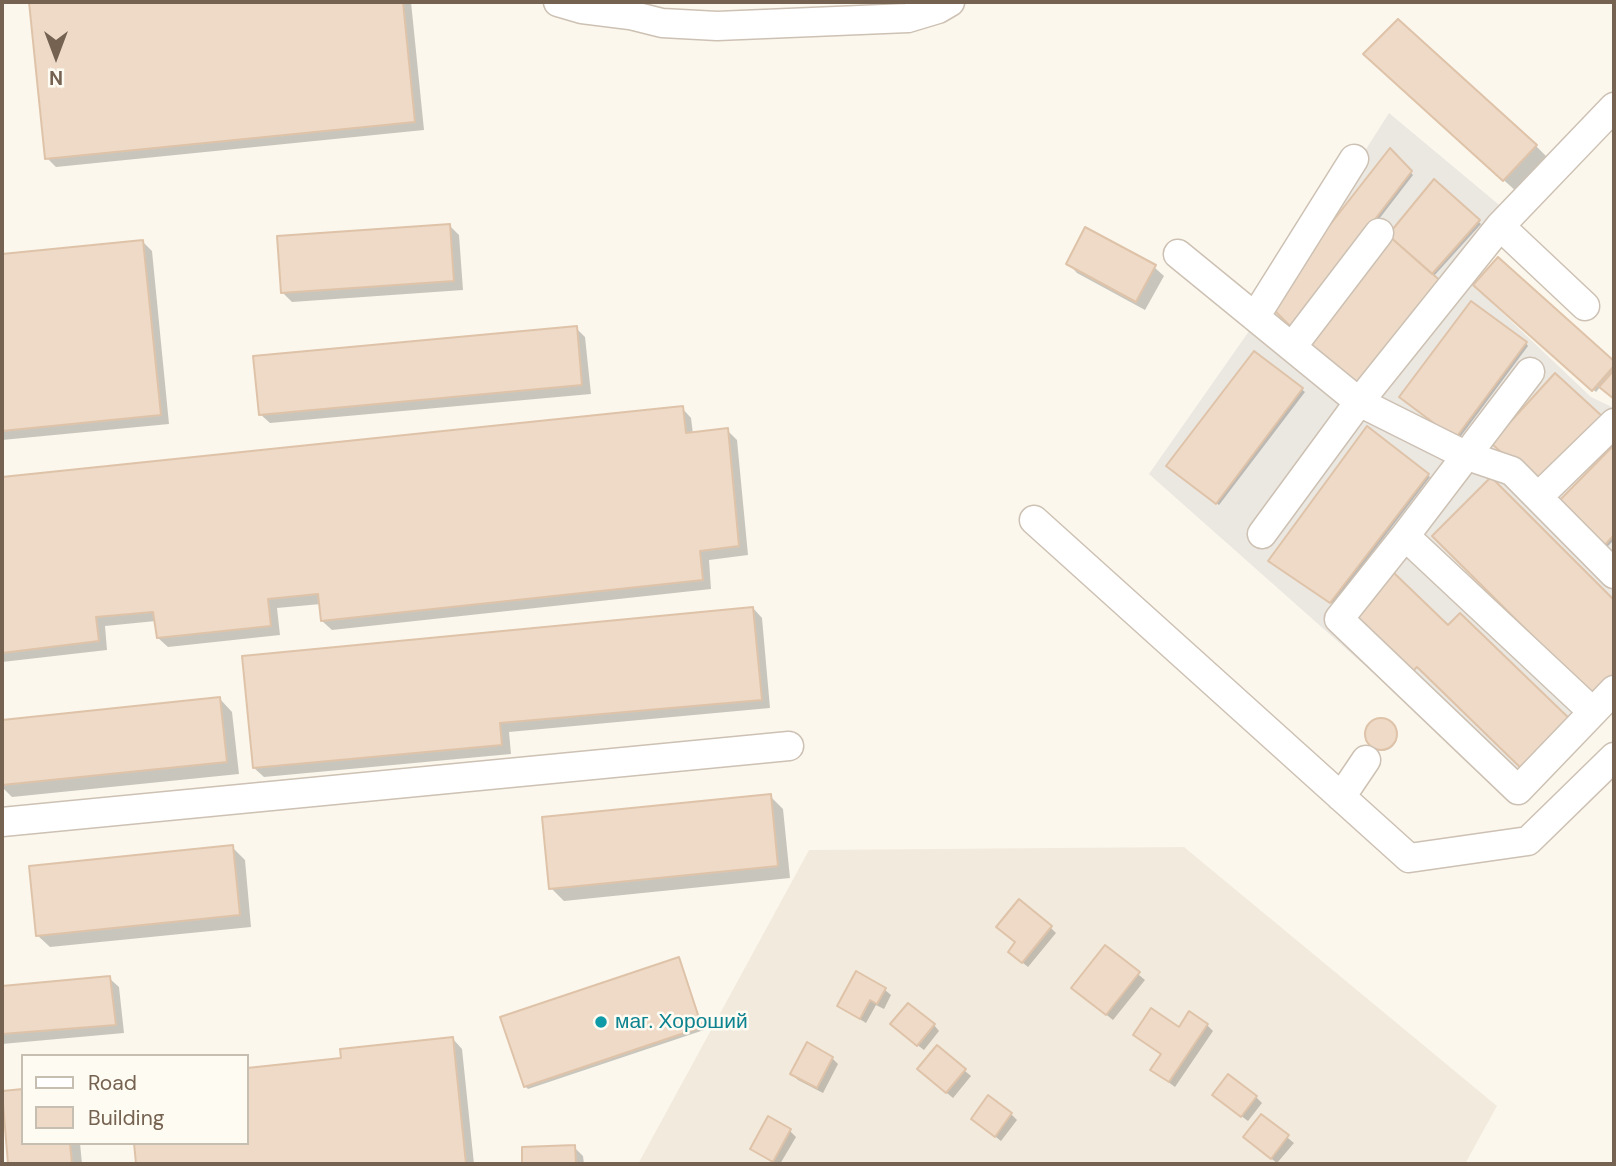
<!DOCTYPE html>
<html>
<head>
<meta charset="utf-8">
<style>
  body { margin:0 }
  #map { position:relative; width:1616px; height:1166px; overflow:hidden; background:#fbf7ed; font-family:"DM Sans",sans-serif }
  canvas { display:block }
  .frame { position:absolute; inset:0; border:4px solid #756251; pointer-events:none }
  .legend { position:absolute; left:21px; top:1054px; width:228px; height:91px; box-sizing:border-box; background:#fefbf3; border:2px solid #c7beb2; margin:0; padding:9px 12px; list-style:none; font-size:21px; color:#756251 }
  .legend li { display:flex; align-items:center; gap:14px; height:35px }
  .legend b { width:35px; border:2px solid #c7beb2 }
  .north { position:absolute; left:21px; top:21px; width:70px; height:70px; -webkit-text-stroke:5px #fefbf3; paint-order:stroke; rotate:180deg; font-size:19px; font-weight:700; line-height:28px; text-align:center; color:#756251 }
  .north::after { content:''; display:block; margin:auto; width:24px; height:32px; background:#756251; clip-path:polygon(50% 0,100% 100%,50% 72%,0 100%) }
</style>
</head>
<body>
<div id="map">
<canvas width="1616" height="1166"></canvas>
<div class="frame"></div>
<ul class="legend">
<li><b style="height:9px;background:#fff"></b>Road</li>
<li><b style="height:19px;background:#eedac7"></b>Building</li>
</ul>
<div class="north">N</div>
</div>
<script>
const context = document.querySelector('canvas').getContext('2d');
context.lineJoin = 'round';
function fill(path, color) { context.fillStyle = color; context.fill(path, 'evenodd'); }
const shape = rows => new Path2D(rows.map(r => 'M' + r).join(''));
function trace(path, color, width, dash) { context.strokeStyle = color; context.lineWidth = width; context.lineCap = dash ? 'butt' : 'round'; context.setLineDash(dash || []); context.stroke(path); }
function write(font, color, halo, rows, align = 'center') {
  context.font = font + ' "DM Sans",sans-serif'; context.lineWidth = 5; context.setLineDash([]); context.textBaseline = 'middle'; context.strokeStyle = halo; context.fillStyle = color; for (const [text, x, y, turn = 0] of rows) {
    context.save(); context.translate(x, y); context.rotate((+turn || 0) * Math.PI / 180); context.textAlign = isNaN(turn) ? turn : align; if (halo) context.strokeText(text, 0, 0); context.fillText(text, 0, 0); context.restore();
  }
}
const residential = shape([
  [1184,847,1497,1106,1465,1164,638,1164,809,850]
]);
const industrial = shape([
  [1389,113,1504,209,1473,285,1591,397,1614,408,1614,705,1520,803,1149,474,1268,304]
]);
const shadow = shape([
  [31,2,411,2,424,130,56,167,47,158],
  [1378,67,1536,146,1548,158,1517,192],
  [1390,151,1413,175,1295,328],
  [1435,182,1481,224,1433,277,1364,389],
  [449,225,459,235,463,290,292,302,282,292],
  [143,242,152,251,169,424,2,440,2,256],
  [1498,260,1614,363,1614,398,1601,386,1596,392,1475,285],
  [1068,263,1154,267,1164,276,1145,310,1077,273],
  [576,328,585,337,591,394,270,423,260,414],
  [1526,343,1528,346,1458,440,1404,399],
  [1254,353,1305,392,1219,505,1171,468],
  [682,408,691,418,693,434,727,430,737,440,748,555,709,560,711,589,332,630,322,621,321,604,277,608,280,635,168,647,158,638,156,621,105,626,107,650,2,662,2,478],
  [1614,447,1614,540,1606,548,1560,502],
  [1427,475,1430,477,1333,604,1273,563],
  [753,608,762,618,770,708,509,732,511,754,264,777,254,768],
  [220,699,232,712,239,774,12,797,2,787,2,722],
  '1367 736a15 15 0 1 1 30 0a15 15 0 1 1-30 0Z',
  [770,796,783,809,790,878,564,901,551,888],
  [232,847,245,860,251,927,50,947,37,935],
  [1050,927,1056,933,1028,967,1016,957],
  [1105,947,1145,980,1113,1020,1079,993],
  [678,959,704,1030,528,1089,526,1087,503,1018],
  [109,978,119,987,124,1033,2,1044,2,988],
  [885,990,891,995,884,1009,876,1005,866,1023,839,1006],
  [934,1025,939,1031,924,1050,898,1030],
  [1207,1025,1213,1031,1175,1087,1152,1070,1162,1055,1135,1035],
  [453,1039,462,1049,474,1164,138,1164,136,1143,247,1143,247,1070,343,1060],
  [937,1048,971,1076,953,1098,925,1075],
  [832,1058,838,1064,823,1093,798,1080,792,1074],
  [3,1093,23,1143,80,1143,82,1164,10,1164],
  [1256,1097,1262,1103,1248,1121,1220,1100],
  [1011,1114,1017,1120,1001,1141,973,1119],
  [1261,1116,1294,1143,1277,1163,1251,1143],
  [790,1131,796,1137,780,1164,775,1164,752,1149],
  [574,1147,583,1156,584,1164,524,1164,523,1149]
]);
const building = shape([
  [29,2,403,2,415,122,45,159,29,2],
  [1398,19,1537,145,1503,181,1363,54,1398,19],
  [1390,148,1412,171,1292,328,1268,304,1390,148],
  [1434,179,1480,220,1432,274,1388,235,1434,179],
  [450,224,454,281,281,293,277,236,450,224],
  [1085,227,1156,265,1136,302,1066,264,1085,227],
  [1388,235,1444,284,1361,388,1305,342,1388,235],
  [143,240,161,415,2,431,2,254,143,240],
  [1498,257,1614,361,1614,366,1592,391,1473,285,1498,257],
  [1471,301,1527,342,1455,439,1399,397,1471,301],
  [577,326,582,385,259,415,253,356,577,326],
  [1254,351,1303,388,1216,504,1166,466,1254,351],
  [1614,370,1614,399,1599,387,1614,370],
  [1555,373,1603,417,1539,487,1491,443,1555,373],
  [683,406,686,433,728,428,739,546,700,551,703,580,321,621,318,594,268,599,271,626,157,638,153,612,96,617,99,641,2,653,2,477,683,406],
  [1367,426,1429,474,1330,603,1268,561,1367,426],
  [1614,445,1614,535,1603,547,1558,502,1614,445],
  [1491,477,1614,600,1614,681,1596,699,1432,536,1491,477],
  [1394,573,1448,625,1460,613,1575,724,1527,774,1417,667,1407,677,1348,619,1394,573],
  [753,607,762,700,500,723,502,745,253,768,242,656,753,607],
  [220,697,227,762,2,785,2,720,220,697],
  '1365 734a16 16 0 1 1 32 0a16 16 0 1 1-32 0Z',
  [771,794,778,866,549,889,542,817,771,794],
  [233,845,240,915,36,936,29,866,233,845],
  [1019,899,1052,926,1022,963,1008,952,1015,942,996,927,1019,899],
  [1105,945,1140,972,1106,1015,1071,988,1105,945],
  [679,957,702,1027,524,1087,500,1017,679,957],
  [856,971,886,988,877,1004,870,1000,860,1019,837,1006,856,971],
  [110,976,116,1025,2,1034,2,986,110,976],
  [908,1003,935,1024,917,1046,890,1024,908,1003],
  [1151,1008,1179,1027,1189,1011,1208,1024,1169,1082,1150,1070,1161,1054,1133,1035,1151,1008],
  [453,1037,466,1164,136,1164,134,1143,247,1143,247,1068,341,1058,340,1049,453,1037],
  [807,1042,833,1057,817,1088,790,1074,807,1042],
  [937,1045,966,1069,946,1093,917,1069,937,1045],
  [1228,1074,1257,1096,1241,1117,1212,1095,1228,1074],
  [23,1089,23,1143,70,1143,72,1164,8,1164,2,1091,23,1089],
  [988,1095,1012,1113,995,1137,971,1119,988,1095],
  [1261,1114,1289,1135,1271,1159,1243,1137,1261,1114],
  [768,1116,791,1129,773,1162,750,1149,768,1116],
  [575,1145,576,1164,522,1164,522,1147,575,1145]
]);
const minor = shape([
  [558,2,582,9,630,15,662,23,717,26,908,18,938,9,950,2],
  [1500,226,1585,306],
  [1178,254,1359,402,1465,455,1512,471,1614,574],
  [1255,317,1354,159],
  [1292,347,1379,233],
  [1530,372,1405,536,1593,712,1614,690],
  [1538,497,1614,423],
  [1034,520,1409,858,1528,841,1614,757],
  [1262,534,1359,402,1500,226,1614,107],
  [1405,536,1339,619,1518,790,1593,712],
  [1341,797,1366,760],
  [2,822,789,746]
]);
const markers = [
  [601,1022,7,"#0f9aa8"]
];
const cultureNames = [
  ["маг. Хороший",615,1022]
];
fill(residential, '#f2eadc');
fill(industrial, '#ebe7e1');
fill(shadow, '#0003');
fill(building, '#eedac7');
trace(building, '#dfc3a9', 2);
trace(minor, '#cdc1b3', 31);
trace(minor, '#fff', 28);
for (const [x, y, r, color] of markers) { const dot = new Path2D(); dot.arc(x, y, r, 0, 2 * Math.PI); context.fillStyle = color; context.fill(dot); trace(dot, '#fefbf3', 2.5); }
write('21px', '#0d838f', '#fefbf3', cultureNames, 'left');
</script>
</body>
</html>
